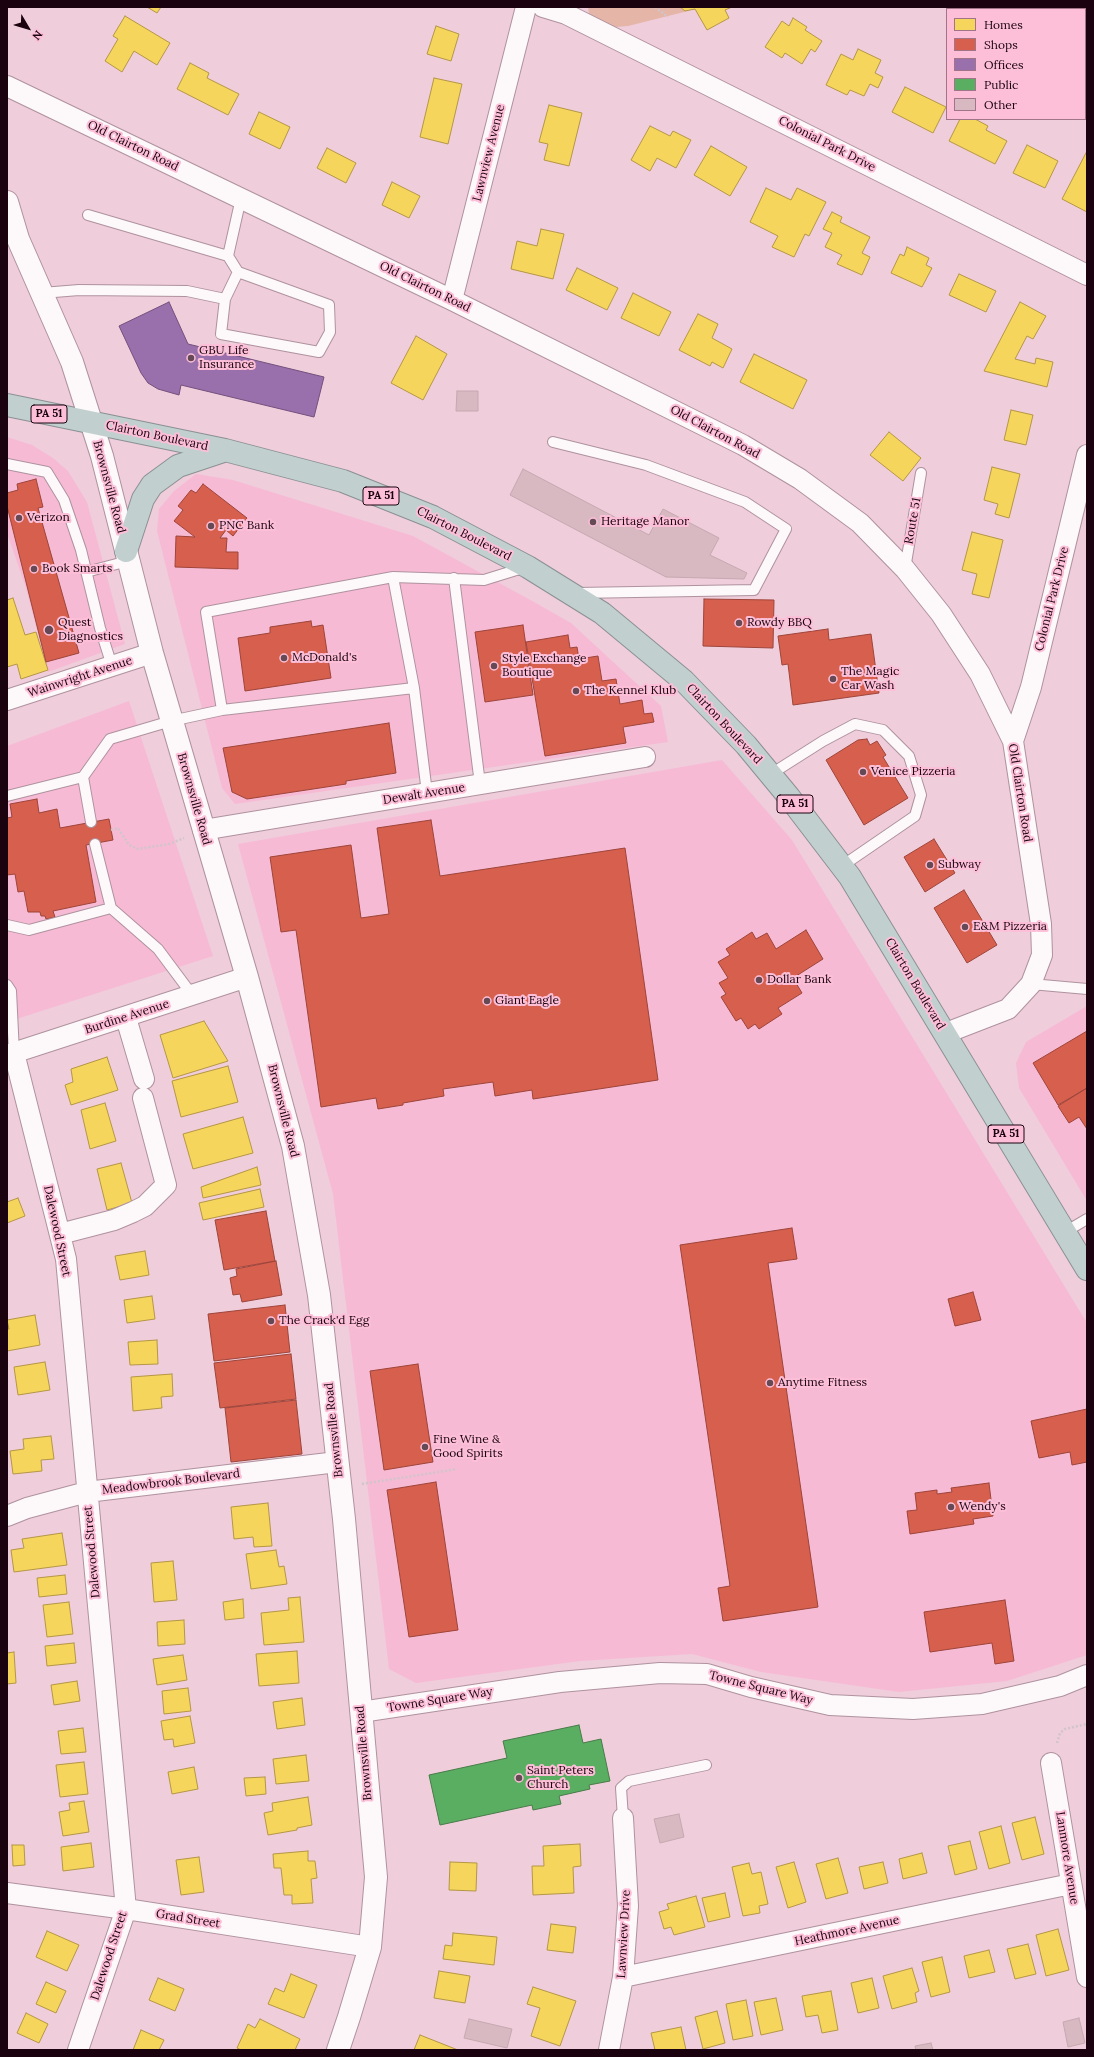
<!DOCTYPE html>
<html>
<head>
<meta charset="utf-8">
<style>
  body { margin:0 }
  #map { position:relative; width:1094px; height:2057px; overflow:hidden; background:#efcddb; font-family:Lora,serif }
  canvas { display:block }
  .frame { position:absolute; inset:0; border:8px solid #1a030e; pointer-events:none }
  .legend { position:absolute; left:946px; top:8px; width:140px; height:112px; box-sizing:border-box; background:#fdbfd8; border:1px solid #a27487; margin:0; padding:5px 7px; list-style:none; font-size:12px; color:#1a030e }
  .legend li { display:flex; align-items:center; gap:8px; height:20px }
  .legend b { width:20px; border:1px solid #a27487 }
  .north { position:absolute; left:8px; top:8px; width:40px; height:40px; -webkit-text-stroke:3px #fdbfd8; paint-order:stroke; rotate:128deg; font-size:11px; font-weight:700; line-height:16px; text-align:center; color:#1a030e }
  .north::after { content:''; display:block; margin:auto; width:14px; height:18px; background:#1a030e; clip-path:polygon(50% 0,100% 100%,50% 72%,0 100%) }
</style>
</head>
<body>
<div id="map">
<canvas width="1094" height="2057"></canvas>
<div class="frame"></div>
<ul class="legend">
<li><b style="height:11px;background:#f6d55c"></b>Homes</li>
<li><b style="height:11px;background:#d6604d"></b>Shops</li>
<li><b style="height:11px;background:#9970ab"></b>Offices</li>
<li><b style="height:11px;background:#5aae61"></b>Public</li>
<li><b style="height:11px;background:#d8b9c2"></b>Other</li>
</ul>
<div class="north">N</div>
</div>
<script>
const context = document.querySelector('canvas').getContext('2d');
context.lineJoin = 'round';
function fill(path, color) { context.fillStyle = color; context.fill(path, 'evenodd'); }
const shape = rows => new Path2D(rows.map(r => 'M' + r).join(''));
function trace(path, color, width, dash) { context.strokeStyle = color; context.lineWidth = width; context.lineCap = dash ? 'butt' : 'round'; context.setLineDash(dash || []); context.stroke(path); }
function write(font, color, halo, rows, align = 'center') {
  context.font = font + ' Lora,serif'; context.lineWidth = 4; context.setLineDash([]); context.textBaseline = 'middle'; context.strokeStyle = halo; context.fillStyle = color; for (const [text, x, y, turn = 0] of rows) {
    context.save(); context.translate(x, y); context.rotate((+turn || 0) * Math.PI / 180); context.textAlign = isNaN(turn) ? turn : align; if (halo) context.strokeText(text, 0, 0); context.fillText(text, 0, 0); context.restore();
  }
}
const built = shape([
  [7,437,32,445,53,458,68,471,87,502,125,644,48,672,25,585,7,533],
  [196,474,233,480,413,536,534,602,571,623,661,706,668,742,235,804,222,788,157,531,159,509,174,491],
  [129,701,213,956,7,1022,7,746],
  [722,760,792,840,1087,1323,1087,1655,1007,1681,899,1692,761,1672,692,1654,580,1661,416,1683,389,1669,333,1194,238,844],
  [1087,1006,1087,1201,1019,1088,1016,1063,1026,1042]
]);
const green = shape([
  [588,7,680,7,685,11,688,11,628,26,616,27,604,25,593,19,589,14]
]);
const homes = shape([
  [147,7,161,7,157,13,147,7],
  [680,7,732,7,725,10,729,18,707,30,695,9,685,11,680,7],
  [989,7,1022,7,1021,9,987,9,989,7],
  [125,16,170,43,157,65,134,51,122,72,105,61,118,39,113,36,125,16],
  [793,18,807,27,805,30,822,41,815,52,811,49,802,64,785,53,782,58,765,47,782,21,789,26,793,18],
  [436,26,459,34,451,61,427,54,436,26],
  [858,49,881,60,875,73,883,77,878,88,870,84,864,96,850,90,847,95,826,85,841,54,853,60,858,49],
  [190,63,209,73,207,78,239,94,228,115,177,89,190,63],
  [434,78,462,84,448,144,420,137,434,78],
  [905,87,946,107,933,133,892,112,905,87],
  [549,105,582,113,569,166,544,160,548,144,539,142,549,105],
  [259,112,290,127,280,149,249,134,259,112],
  [960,119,975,119,988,126,986,130,1007,141,995,164,949,141,960,119],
  [650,126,670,136,673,131,691,140,676,168,657,158,650,171,631,160,650,126],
  [1027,145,1058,161,1045,188,1013,173,1027,145],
  [711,146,747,167,730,196,694,175,711,146],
  [327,148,356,163,346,183,317,168,327,148],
  [1087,151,1087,212,1062,199,1087,151],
  [392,182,420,196,409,218,382,205,392,182],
  [766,188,791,200,797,188,826,202,809,236,805,234,794,257,772,247,778,236,750,222,766,188],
  [832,212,842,217,840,222,870,237,862,253,870,257,862,275,837,264,842,255,825,247,832,233,823,229,832,212],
  [541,229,564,234,553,279,511,269,517,241,537,246,541,229],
  [907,247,929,258,926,265,932,268,922,287,891,273,900,254,904,256,907,247],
  [577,268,618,288,607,310,566,290,577,268],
  [959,274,996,291,986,312,949,295,959,274],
  [633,293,671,312,659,336,621,318,633,293],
  [1020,302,1046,316,1033,339,1027,336,1015,359,1035,364,1036,358,1053,362,1047,387,984,371,1020,302],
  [698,314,718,324,712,338,732,349,723,368,712,362,710,366,679,350,698,314],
  [416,336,447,354,423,400,391,383,416,336],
  [754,354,807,380,793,409,740,382,754,354],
  [1011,410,1033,415,1026,445,1004,440,1011,410],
  [889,432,921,458,903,481,870,455,889,432],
  [992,467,1020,474,1009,518,995,514,998,504,984,500,992,467],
  [972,532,1003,540,989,598,972,594,977,574,962,570,972,532],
  [13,598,25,635,36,632,48,670,21,679,17,664,7,667,7,600,13,598],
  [204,1021,228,1061,173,1078,160,1035,204,1021],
  [107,1057,118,1090,71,1105,65,1085,73,1082,71,1069,107,1057],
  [228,1066,238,1102,181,1117,172,1081,228,1066],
  [105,1103,116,1141,90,1149,81,1110,105,1103],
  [243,1117,253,1153,193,1169,183,1134,243,1117],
  [121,1163,132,1203,107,1210,97,1169,121,1163],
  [257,1167,261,1185,203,1198,201,1187,257,1167],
  [260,1189,264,1207,203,1220,199,1203,260,1189],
  [18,1198,25,1216,7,1223,7,1202,18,1198],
  [145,1251,149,1275,120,1280,115,1256,145,1251],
  [152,1296,155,1319,127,1323,124,1300,152,1296],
  [35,1315,40,1345,7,1351,7,1329,9,1329,7,1320,35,1315],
  [157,1340,158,1364,130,1365,128,1342,157,1340],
  [45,1362,50,1390,18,1395,14,1367,45,1362],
  [172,1374,173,1396,161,1397,162,1408,133,1411,131,1377,172,1374],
  [51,1436,54,1459,41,1460,42,1471,13,1474,10,1451,24,1449,23,1439,51,1436],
  [268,1503,272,1546,254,1547,253,1537,234,1539,231,1507,268,1503],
  [62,1533,67,1565,14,1572,11,1550,24,1548,22,1539,62,1533],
  [276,1550,279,1567,284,1566,287,1584,251,1589,246,1554,276,1550],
  [173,1561,177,1600,154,1602,151,1563,173,1561],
  [65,1575,67,1594,39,1597,37,1578,65,1575],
  [300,1597,304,1642,264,1645,261,1613,289,1610,288,1598,300,1597],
  [243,1599,244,1618,225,1620,223,1602,243,1599],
  [69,1602,73,1634,47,1637,43,1605,69,1602],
  [184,1620,185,1644,158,1646,157,1622,184,1620],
  [74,1643,76,1663,47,1666,45,1646,74,1643],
  [297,1651,299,1683,259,1686,256,1654,297,1651],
  [14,1652,16,1683,7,1684,7,1653,14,1652],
  [183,1655,187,1680,157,1685,153,1659,183,1655],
  [77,1681,80,1701,54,1705,51,1685,77,1681],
  [188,1688,191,1711,164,1714,162,1691,188,1688],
  [302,1698,305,1725,277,1729,273,1702,302,1698],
  [190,1716,195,1743,174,1747,173,1739,164,1740,161,1721,190,1716],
  [83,1728,86,1752,61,1754,58,1731,83,1728],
  [306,1755,309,1781,276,1784,273,1759,306,1755],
  [84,1762,88,1794,60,1797,56,1765,84,1762],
  [194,1767,198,1789,172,1794,168,1772,194,1767],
  [265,1777,266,1794,246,1796,244,1778,265,1777],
  [308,1797,312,1825,297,1828,297,1830,268,1835,264,1813,273,1811,272,1803,308,1797],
  [84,1801,89,1832,63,1836,59,1812,70,1810,69,1803,84,1801],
  [1035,1817,1044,1854,1022,1860,1012,1823,1035,1817],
  [1001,1826,1010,1863,989,1869,979,1832,1001,1826],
  [970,1841,977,1869,955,1875,948,1846,970,1841],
  [91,1843,94,1867,63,1871,61,1847,91,1843],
  [580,1844,581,1866,573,1867,574,1893,533,1895,532,1866,544,1866,543,1846,580,1844],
  [12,1845,24,1845,25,1865,13,1866,12,1845],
  [308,1851,308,1861,315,1861,317,1878,311,1879,313,1903,292,1904,292,1895,284,1895,281,1868,274,1868,273,1854,308,1851],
  [922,1853,927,1873,903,1879,899,1859,922,1853],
  [199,1857,204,1892,181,1895,176,1860,199,1857],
  [838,1858,848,1893,826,1899,816,1864,838,1858],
  [450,1862,477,1863,476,1891,449,1890,450,1862],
  [794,1862,806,1902,788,1908,776,1867,794,1862],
  [883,1862,888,1883,864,1889,859,1867,883,1862],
  [749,1863,752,1874,761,1872,768,1904,759,1906,760,1913,743,1916,732,1867,749,1863],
  [725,1893,730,1917,708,1922,702,1898,725,1893],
  [696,1896,705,1927,674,1935,671,1927,664,1929,659,1912,669,1909,667,1904,696,1896],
  [551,1924,576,1927,573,1953,547,1950,551,1924],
  [1058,1929,1069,1970,1046,1976,1036,1935,1058,1929],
  [47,1931,79,1945,67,1971,36,1957,47,1931],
  [453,1933,497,1937,494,1965,443,1959,445,1945,452,1946,453,1933],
  [1028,1944,1036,1974,1015,1979,1007,1949,1028,1944],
  [989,1950,995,1972,969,1978,964,1956,989,1950],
  [942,1957,950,1992,931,1997,922,1962,942,1957],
  [912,1968,919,1991,915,1993,917,2002,892,2009,883,1976,912,1968],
  [439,1971,470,1976,465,2003,434,1998,439,1971],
  [291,1974,317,1985,304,2018,268,2004,275,1988,284,1992,291,1974],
  [158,1978,184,1989,175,2011,149,2000,158,1978],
  [872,1978,879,2008,858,2013,851,1983,872,1978],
  [46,1982,66,1991,56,2013,36,2004,46,1982],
  [533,1987,576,2001,560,2046,531,2036,540,2008,527,2004,533,1987],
  [831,1991,838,2030,822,2033,818,2015,806,2017,802,1996,831,1991],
  [776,1998,783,2030,761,2035,754,2002,776,1998],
  [746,2000,753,2036,733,2040,726,2004,746,2000],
  [717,2011,725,2043,703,2049,695,2017,717,2011],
  [26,2013,48,2024,39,2043,17,2033,26,2013],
  [260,2019,300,2039,295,2050,241,2050,237,2048,248,2024,255,2028,260,2019],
  [681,2027,686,2050,655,2050,651,2033,681,2027],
  [141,2030,164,2040,159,2050,133,2050,141,2030],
  [420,2035,458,2050,414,2050,420,2035]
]);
const shops = shape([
  [36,479,43,507,38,508,79,653,46,662,7,506,7,493,18,490,17,484,36,479],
  [203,484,247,518,233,536,226,530,220,538,227,538,226,552,238,552,238,569,175,567,176,536,195,537,174,521,183,510,178,506,191,490,196,493,203,484],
  [704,599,774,600,773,648,703,646,704,599],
  [311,621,312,627,323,625,331,678,245,691,238,638,270,633,270,627,311,621],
  [523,625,533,695,485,702,475,632,523,625],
  [828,629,829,640,871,634,879,693,793,705,788,664,782,665,778,636,828,629],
  [568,635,570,648,577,647,579,659,598,656,602,681,616,679,620,704,642,700,644,714,652,713,654,722,623,727,626,743,545,756,526,642,568,635],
  [389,723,396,773,346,781,346,784,247,799,232,792,223,748,389,723],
  [867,739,870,745,877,741,886,755,883,757,908,798,864,825,826,760,858,740,867,739],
  [37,799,39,813,57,809,60,828,109,819,113,840,86,845,96,902,53,911,55,917,46,919,45,916,41,916,40,912,28,912,24,891,18,892,15,874,7,875,7,818,12,817,10,804,37,799],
  [431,820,440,876,625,848,658,1080,533,1099,532,1090,495,1096,493,1082,443,1089,444,1096,403,1103,403,1105,378,1109,376,1098,321,1107,296,930,281,932,270,857,351,845,361,918,389,914,377,828,431,820],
  [934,839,955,873,925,892,904,857,934,839],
  [964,890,997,945,967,963,934,908,964,890],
  [806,930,823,959,793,978,802,993,778,1008,782,1014,759,1029,755,1024,748,1029,741,1018,736,1021,721,997,726,994,719,983,728,978,718,962,730,955,726,949,752,932,756,939,767,933,776,949,806,930],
  [1087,1031,1087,1088,1058,1105,1033,1063,1087,1031],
  [1087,1088,1087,1129,1079,1117,1069,1123,1058,1106,1087,1088],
  [266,1211,275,1261,224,1270,215,1220,266,1211],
  [792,1228,797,1259,768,1263,818,1607,723,1621,718,1588,730,1586,680,1245,792,1228],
  [276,1261,282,1295,242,1302,240,1294,233,1295,230,1278,237,1276,236,1269,276,1261],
  [973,1292,981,1320,955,1326,948,1299,973,1292],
  [285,1305,290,1352,214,1361,208,1314,285,1305],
  [291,1354,296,1399,220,1408,214,1363,291,1354],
  [418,1364,433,1462,384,1470,370,1371,418,1364],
  [296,1400,302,1454,231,1462,225,1408,296,1400],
  [1087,1409,1087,1462,1072,1465,1070,1452,1039,1458,1031,1421,1087,1409],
  [436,1482,458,1630,409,1637,387,1490,436,1482],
  [989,1483,993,1516,973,1519,974,1524,910,1534,907,1511,917,1510,915,1493,937,1490,937,1494,952,1492,951,1488,989,1483],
  [1005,1600,1014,1661,995,1664,992,1643,930,1652,924,1612,1005,1600]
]);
const offices = shape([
  [169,302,188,344,324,377,314,417,181,385,179,395,158,389,148,383,141,373,119,326,169,302]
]);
const public = shape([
  [579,1725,583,1743,601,1739,610,1781,589,1785,590,1789,559,1796,561,1804,533,1810,532,1805,440,1825,429,1775,507,1758,503,1741,579,1725]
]);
const building = shape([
  [457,391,478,391,478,411,456,411,457,391],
  [523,469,649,535,663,509,719,538,710,555,747,573,744,579,666,577,510,495,523,469],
  [679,1814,684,1837,660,1843,654,1819,679,1814],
  [1079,2018,1085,2043,1068,2047,1063,2022,1079,2018],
  [469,2019,512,2029,507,2048,464,2038,469,2019],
  [931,2043,933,2050,916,2050,915,2046,931,2043]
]);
const path = shape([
  [655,7,668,17],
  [111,830,118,828,129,845,138,849,169,844,184,838],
  [362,1484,457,1469],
  [1057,1743,1060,1733,1065,1729,1087,1724]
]);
const lane = shape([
  [88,215,228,256,241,198],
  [228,256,238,272,329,305,330,332,319,352,221,334,225,299,238,272],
  [42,293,79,290,187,291,225,299],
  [553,442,646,465,745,502,786,529,754,590,577,593],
  [7,464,47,472,64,500,81,550,100,628,112,666],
  [905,569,921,473],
  [86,572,128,561],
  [393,577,414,688,427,793],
  [454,578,480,784],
  [222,710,206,612,393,577,484,580,526,567],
  [771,774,823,741,855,724,883,730,909,756,921,795,915,816,842,866],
  [83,777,91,822],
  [7,796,83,777,110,739,171,721,222,710,414,688],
  [111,908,158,949,193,996],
  [7,925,29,930,111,908,95,844],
  [1031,984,1087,989],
  [7,985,11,991,14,1053],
  [1065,1232,1087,1219],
  [623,1818,621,1788,629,1781,706,1765]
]);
const street = shape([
  [543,7,566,14,1087,275],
  [7,86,452,300,743,445,800,479,860,523,905,569,941,614,980,674,1013,741,1041,924,1042,955,1031,984,1008,1009,946,1033],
  [452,300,526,7],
  [7,700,152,653],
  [1013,741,1031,687,1087,455],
  [203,830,645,757],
  [126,1018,144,1079],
  [14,1053,66,1259,126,1909,78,2050],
  [7,1055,247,977],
  [60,1234,114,1220,133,1212,145,1206,166,1185,143,1098],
  [7,1516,27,1508,87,1492,337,1462],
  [361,1712,560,1682,660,1673,707,1674,751,1687,830,1705,913,1709,982,1704,1060,1686,1087,1675],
  [1051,1763,1087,1977],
  [7,1893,126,1909,370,1947],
  [623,1977,1071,1884],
  [609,2050,623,1977,628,1906,623,1818]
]);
const secondary = shape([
  [7,202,18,239,72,362,102,456,152,653,247,977,293,1146,319,1295,344,1519,376,1877,370,1947,349,2017,338,2050]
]);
const highway = shape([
  [7,405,225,450,343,481,433,517,528,567,602,613,684,681,746,745,789,797,850,877,1087,1269],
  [126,551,143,499,152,485,178,466,223,451]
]);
const markers = [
  [191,358,4,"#654a56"],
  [19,518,4,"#654a56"],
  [593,522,4,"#654a56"],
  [211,526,4,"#654a56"],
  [34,569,4,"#654a56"],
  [739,623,4,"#654a56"],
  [49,630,5,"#654a56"],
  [284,658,4,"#654a56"],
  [494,666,4,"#654a56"],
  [833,679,4,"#654a56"],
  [576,691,4,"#654a56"],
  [863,772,4,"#654a56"],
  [930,865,4,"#654a56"],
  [965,927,4,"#654a56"],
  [759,980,4,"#654a56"],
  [487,1001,4,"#654a56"],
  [271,1321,4,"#654a56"],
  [770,1383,4,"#654a56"],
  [425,1447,4,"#654a56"],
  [951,1507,4,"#654a56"],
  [519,1778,4,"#654a56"]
];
const shields = [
  [49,414,36],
  [381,496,36],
  [795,804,36],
  [1006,1134,36]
];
const shieldNames = [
  ["PA 51",49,414],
  ["PA 51",381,496],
  ["PA 51",795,804],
  ["PA 51",1006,1134]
];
const streetNames = [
  ["Colonial Park Drive",827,144,27],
  ["Old Clairton Road",133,146,26],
  ["Lawnview Avenue",489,153,-76],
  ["Old Clairton Road",425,287,26],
  ["Old Clairton Road",715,432,28],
  ["Clairton Boulevard",157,436,12],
  ["Brownsville Road",109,487,75],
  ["Route 51",913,521,-80],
  ["Clairton Boulevard",464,534,27],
  ["Colonial Park Drive",1052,599,-76],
  ["Wainwright Avenue",80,677,-18],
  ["Clairton Boulevard",724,724,47],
  ["Old Clairton Road",1020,793,81],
  ["Dewalt Avenue",424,794,-9],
  ["Brownsville Road",194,799,74],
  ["Clairton Boulevard",915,984,59],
  ["Burdine Avenue",127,1017,-18],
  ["Brownsville Road",283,1111,76],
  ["Dalewood Street",57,1231,78],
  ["Brownsville Road",334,1430,-96],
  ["Meadowbrook Boulevard",171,1482,-7],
  ["Dalewood Street",92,1552,-95],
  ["Towne Square Way",761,1688,14],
  ["Towne Square Way",440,1700,-9],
  ["Brownsville Road",364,1753,-95],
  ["Lanmore Avenue",1067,1858,81],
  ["Grad Street",188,1919,9],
  ["Heathmore Avenue",847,1931,-12],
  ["Lawnview Drive",624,1934,-87],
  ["Dalewood Street",109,1956,-72]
];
const poiNames = [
  ["GBU Life",199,351],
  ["Insurance",199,365],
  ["Verizon",27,518],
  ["Heritage Manor",601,522],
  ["PNC Bank",219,526],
  ["Book Smarts",42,569],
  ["Quest",58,623],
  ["Diagnostics",58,637],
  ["Rowdy BBQ",747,623],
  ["McDonald's",292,658],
  ["Style Exchange",502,659],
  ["Boutique",502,673],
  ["The Magic",841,672],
  ["Car Wash",841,686],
  ["The Kennel Klub",584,691],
  ["Venice Pizzeria",871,772],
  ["Subway",938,865],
  ["E&M Pizzeria",973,927],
  ["Dollar Bank",767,980],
  ["Giant Eagle",495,1001],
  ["The Crack'd Egg",279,1321],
  ["Anytime Fitness",778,1383],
  ["Fine Wine &",433,1440],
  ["Good Spirits",433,1454],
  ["Wendy's",959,1507],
  ["Saint Peters",527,1771],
  ["Church",527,1785]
];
fill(built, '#f7bad4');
fill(green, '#e5b5a7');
fill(homes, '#f6d55c');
trace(homes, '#b49645', 1);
fill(shops, '#d6604d');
trace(shops, '#9e443a', 1);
fill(offices, '#9970ab');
trace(offices, '#734f7c', 1);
fill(public, '#5aae61');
trace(public, '#477b48', 1);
fill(building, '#d8b9c2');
trace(building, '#c5a8b0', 1);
trace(lane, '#af929e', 12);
trace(street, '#af929e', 22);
trace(secondary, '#af929e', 24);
trace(highway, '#8b9093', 24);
trace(path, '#d0c5ca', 2.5, [2, 2]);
trace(lane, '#fdf8fa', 10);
trace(street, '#fdf8fa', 20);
trace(secondary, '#fdf8fa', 22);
trace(highway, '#c1d0ce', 22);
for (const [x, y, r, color] of markers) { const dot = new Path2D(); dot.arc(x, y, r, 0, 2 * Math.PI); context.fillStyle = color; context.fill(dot); trace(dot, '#fdbfd8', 1.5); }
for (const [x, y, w] of shields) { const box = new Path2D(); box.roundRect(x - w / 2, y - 9, w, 18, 3); context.fillStyle = '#fdbfd8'; context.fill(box); trace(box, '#1a030e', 1); }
write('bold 11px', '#1a030e', null, shieldNames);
write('12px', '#1a030e', '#fdbfd8', streetNames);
write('12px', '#1a030e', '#fdbfd8', poiNames, 'left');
</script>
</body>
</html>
